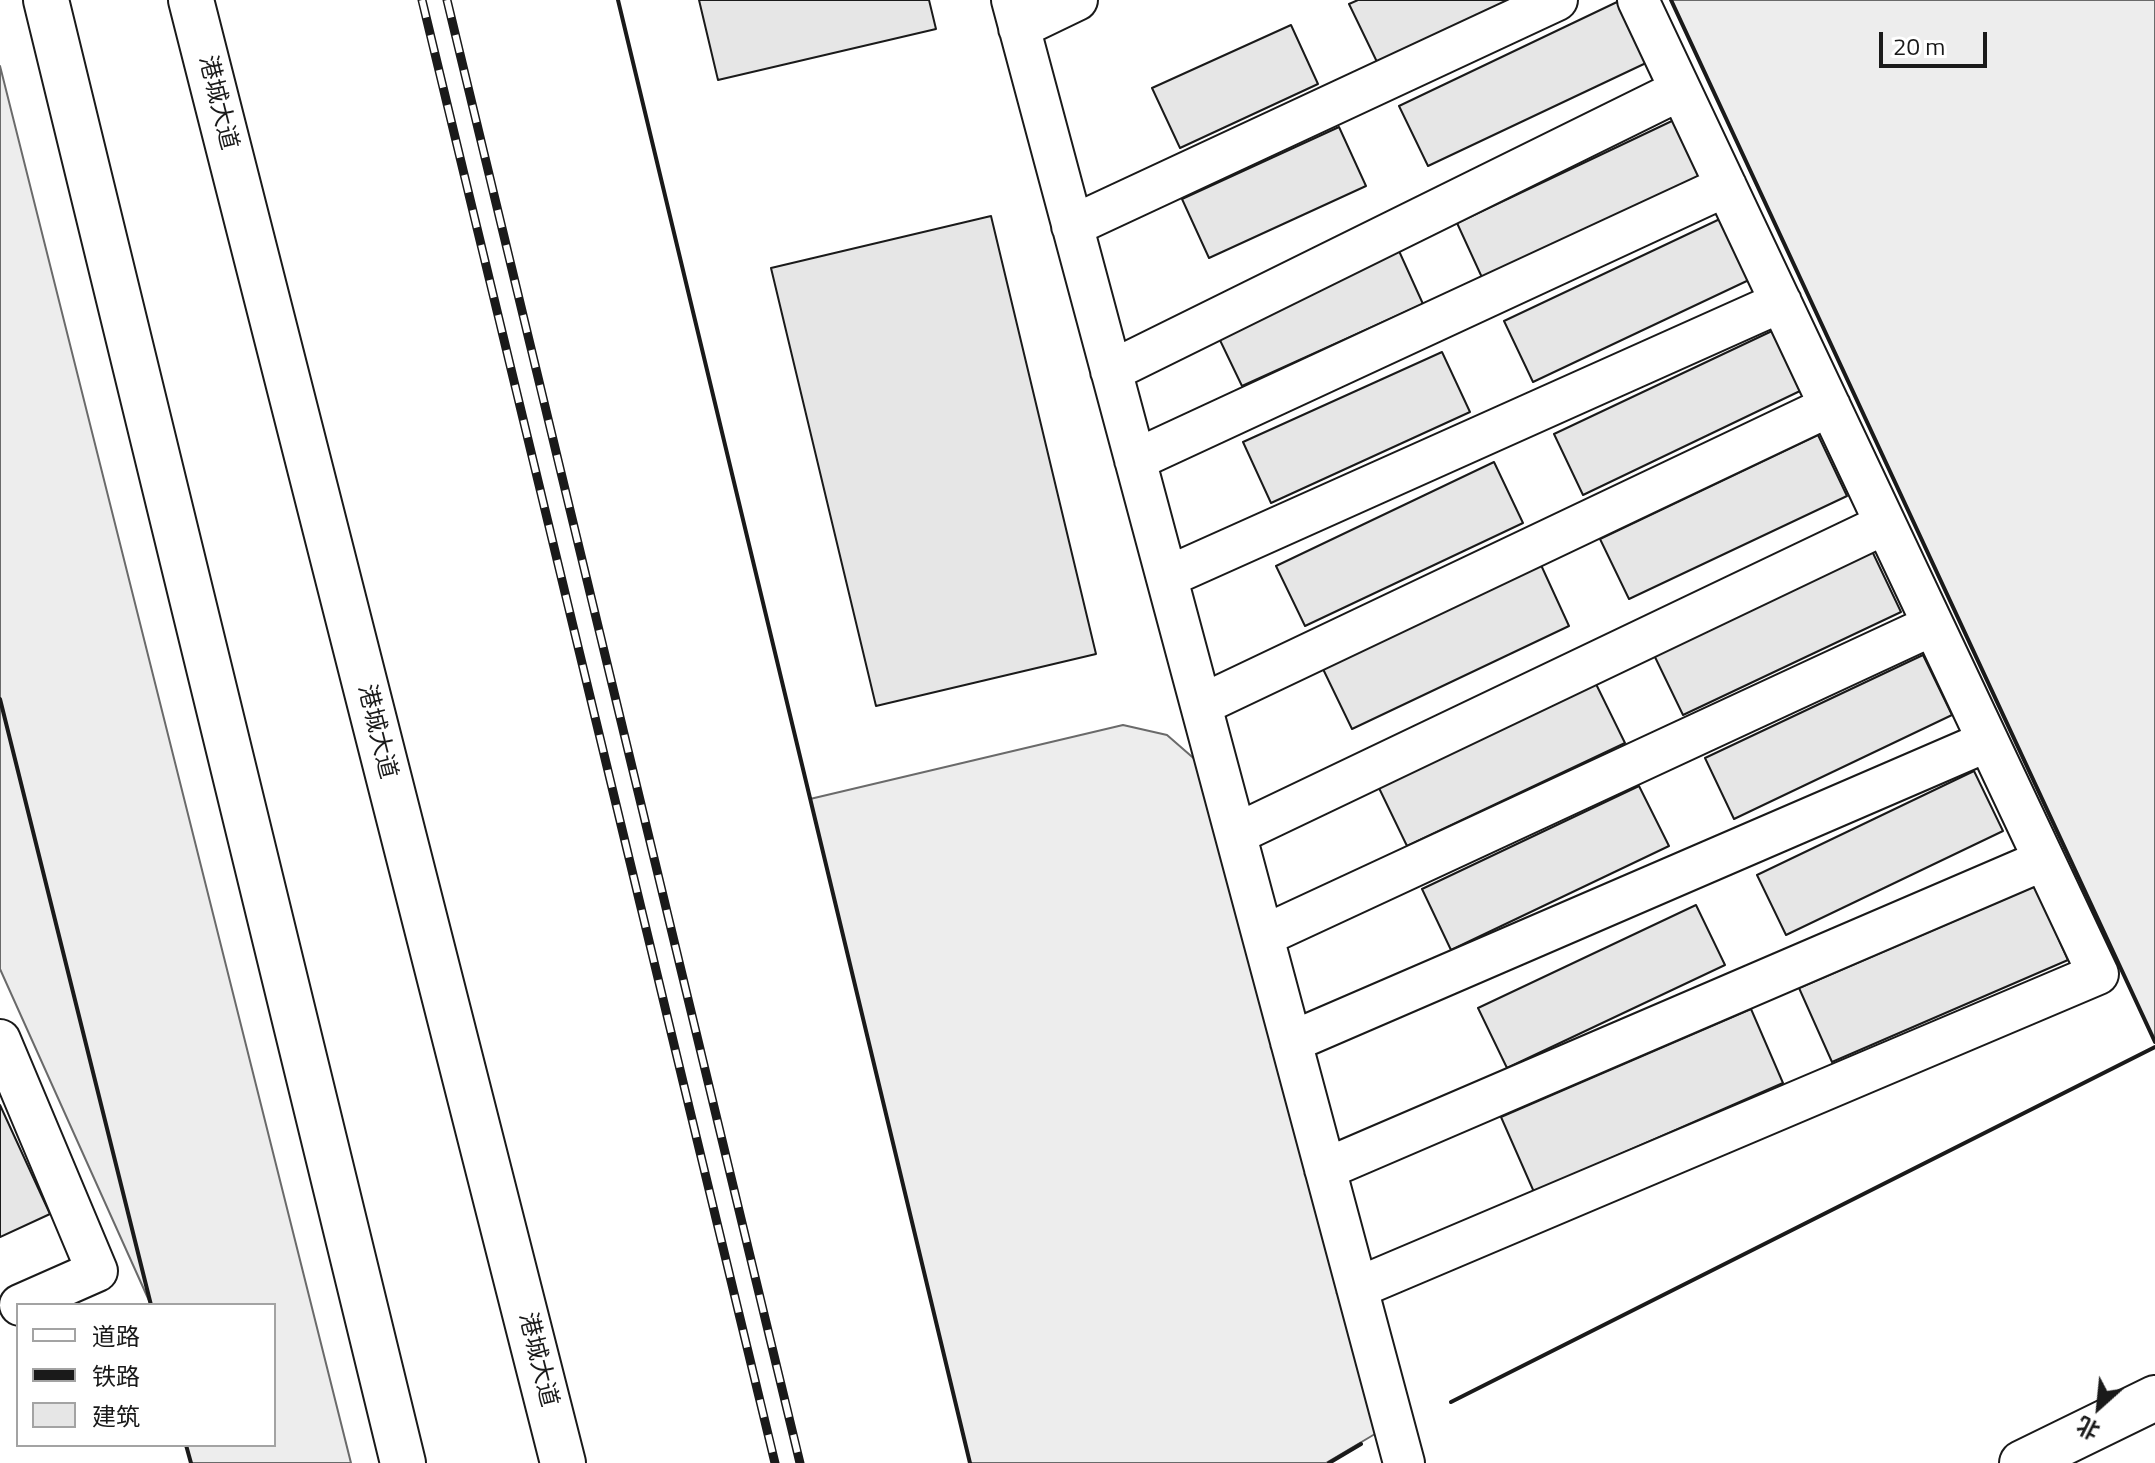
<!DOCTYPE html>
<html>
<head>
<meta charset="utf-8">
<style>
  body { margin:0 }
  #map { position:relative; width:2155px; height:1463px; overflow:hidden; background:#fff; font-family:"Titillium Web","Noto Sans SC",sans-serif }
  canvas { display:block }
  .legend { position:absolute; left:16px; top:1303px; width:260px; height:144px; box-sizing:border-box; background:#fff; border:2px solid #a3a3a3; margin:0; padding:10px 14px; list-style:none; font-size:24px; color:#1a1a1a }
  .legend li { display:flex; align-items:center; gap:16px; height:40px }
  .legend b { width:40px; border:2px solid #a3a3a3 }
  .north { position:absolute; left:2059px; top:1367px; width:80px; height:80px; -webkit-text-stroke:6px #fff; paint-order:stroke; rotate:207deg; font-size:22px; font-weight:700; line-height:32px; text-align:center; color:#1a1a1a }
  .north::after { content:''; display:block; margin:auto; width:28px; height:36px; background:#1a1a1a; clip-path:polygon(50% 0,100% 100%,50% 72%,0 100%) }
  .scale { position:absolute; left:1879px; top:32px; width:108px; height:36px; box-sizing:border-box; border:4px solid #1a1a1a; border-top:0; padding-left:10px; font-size:24px; line-height:28px; white-space:nowrap; color:#1a1a1a; -webkit-text-stroke:6px #fff; paint-order:stroke }
</style>
</head>
<body>
<div id="map">
<canvas width="2155" height="1463"></canvas>
<ul class="legend">
<li><b style="height:10px;background:#fff"></b>道路</li>
<li><b style="height:10px;background:#1a1a1a"></b>铁路</li>
<li><b style="height:22px;background:#e6e6e6"></b>建筑</li>
</ul>
<div class="north">北</div>
<div class="scale">20 m</div>
</div>
<script>
const context = document.querySelector('canvas').getContext('2d');
context.lineJoin = 'round';
function fill(path, color) { context.fillStyle = color; context.fill(path, 'evenodd'); }
const shape = rows => new Path2D(rows.map(r => 'M' + r).join(''));
function trace(path, color, width, dash) { context.strokeStyle = color; context.lineWidth = width; context.lineCap = dash ? 'butt' : 'round'; context.setLineDash(dash || []); context.stroke(path); }
function write(font, color, halo, rows, align = 'center') {
  context.font = font + ' "Titillium Web","Noto Sans SC",sans-serif'; context.lineWidth = 6; context.setLineDash([]); context.textBaseline = 'middle'; context.strokeStyle = halo; context.fillStyle = color; for (const [text, x, y, turn = 0] of rows) {
    context.save(); context.translate(x, y); context.rotate((+turn || 0) * Math.PI / 180); context.textAlign = isNaN(turn) ? turn : align; if (halo) context.strokeText(text, 0, 0); context.fillText(text, 0, 0); context.restore();
  }
}
const built = shape([
  [1671,0,2155,0,2155,1042,1671,0],
  [0,66,351,1463,191,1463,186,1445,274,1445,274,1305,151,1305,0,969,0,66],
  [1123,725,1167,735,1198,762,1380,1431,1326,1463,970,1463,810,799,1123,725]
]);
const building = shape([
  [699,0,929,0,936,29,718,80,699,0],
  [1358,0,1514,0,1378,64,1349,4,1358,0],
  [1617,2,1646,63,1428,166,1399,106,1617,2],
  [1291,25,1318,84,1180,148,1152,88,1291,25],
  [1674,120,1703,180,1485,284,1457,223,1674,120],
  [1339,127,1366,186,1209,258,1182,199,1339,127],
  [991,216,1096,654,876,706,771,268,991,216],
  [1722,218,1751,279,1533,382,1504,321,1722,218],
  [1399,251,1423,304,1242,386,1217,334,1399,251],
  [1772,331,1800,391,1583,495,1554,434,1772,331],
  [1442,352,1470,412,1271,503,1243,442,1442,352],
  [1818,435,1847,496,1629,599,1600,539,1818,435],
  [1494,462,1523,523,1305,626,1276,566,1494,462],
  [1872,551,1901,612,1683,715,1654,655,1872,551],
  [1541,565,1569,626,1352,729,1323,669,1541,565],
  [1923,655,1952,715,1734,819,1705,758,1923,655],
  [1595,682,1625,743,1407,846,1378,786,1595,682],
  [1974,771,2003,831,1786,935,1757,875,1974,771],
  [1639,786,1669,846,1451,950,1422,889,1639,786],
  [2035,886,2068,960,1832,1062,1799,988,2035,886],
  [1696,905,1725,965,1507,1068,1478,1008,1696,905],
  [1751,1009,1783,1083,1534,1192,1501,1117,1751,1009],
  [0,1105,50,1214,0,1237,0,1105]
]);
const minor = shape([
  [1012,0,1404,1463],
  [1019,28,1077,0],
  [1072,226,1557,0],
  [1111,371,1680,90],
  [1135,460,1726,186],
  [1167,577,1781,302],
  [1201,705,1830,406],
  [1236,834,1885,524],
  [1263,936,1933,625],
  [0,1040,97,1271,20,1305],
  [1291,1042,1988,741],
  [1325,1169,2044,860],
  [1357,1288,2098,974,1638,0]
]);
const major = shape([
  [46,0,403,1463],
  [191,0,563,1463],
  [2022,1463,2155,1398]
]);
const rail = shape([
  [422,0,775,1463],
  [447,0,800,1463]
]);
const wall = shape([
  [618,0,970,1463],
  [1671,0,2155,1042],
  [0,699,151,1305],
  [1451,1402,2155,1047],
  [186,1445,191,1463],
  [1329,1463,1361,1444]
]);
const streetNames = [
  ["港城大道",217,103,76],
  ["港城大道",376,732,76],
  ["港城大道",537,1360,76]
];
fill(built, '#ededed');
trace(built, '#6a6a6a', 2);
fill(building, '#e6e6e6');
trace(building, '#1a1a1a', 2);
trace(minor, '#1a1a1a', 44);
trace(major, '#1a1a1a', 48);
trace(minor, '#fff', 40);
trace(major, '#fff', 44);
trace(rail, '#1a1a1a', 9);
trace(rail, '#fff', 6, [18]);
trace(wall, '#1a1a1a', 4);
write('24px', '#1a1a1a', '#fff', streetNames);
</script>
</body>
</html>
